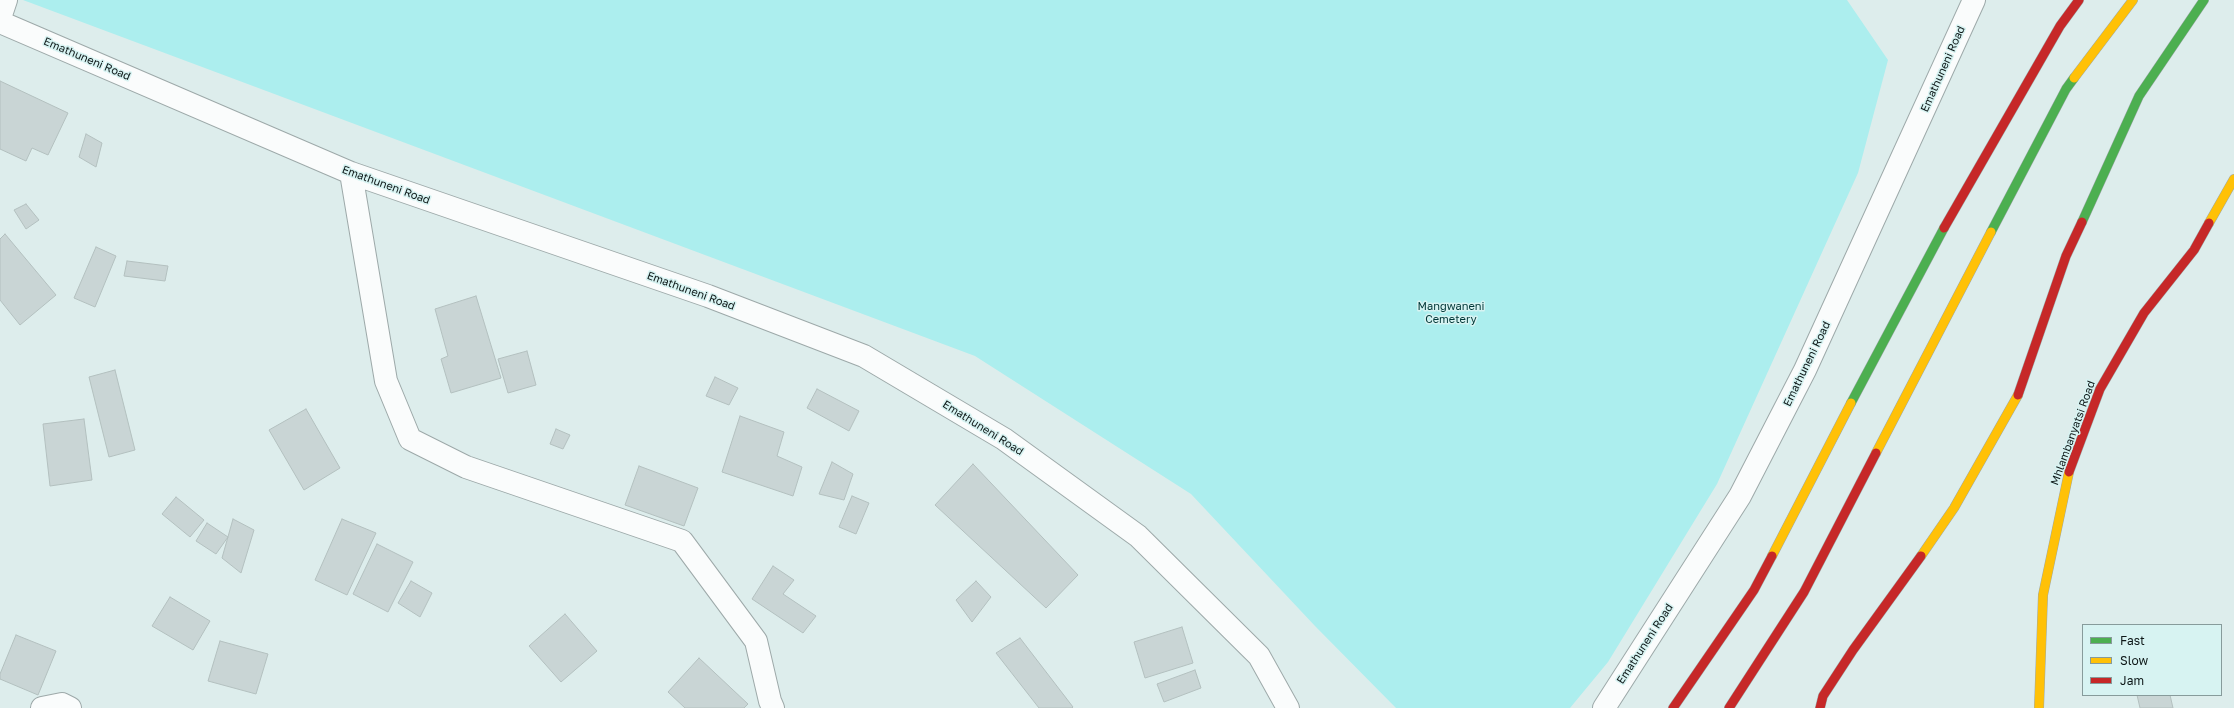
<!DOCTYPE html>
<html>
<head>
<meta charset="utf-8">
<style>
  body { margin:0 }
  #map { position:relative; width:2234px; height:708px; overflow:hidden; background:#ddedec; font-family:"Golos Text",sans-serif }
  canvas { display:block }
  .legend { position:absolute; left:2082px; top:624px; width:140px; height:72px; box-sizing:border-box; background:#d7f3f2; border:1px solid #879b9b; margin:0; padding:5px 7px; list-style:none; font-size:12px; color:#0e1818 }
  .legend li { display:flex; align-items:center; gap:8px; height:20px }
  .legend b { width:20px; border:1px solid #879b9b }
</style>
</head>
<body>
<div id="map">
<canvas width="2234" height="708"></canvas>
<ul class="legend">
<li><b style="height:5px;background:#4caf50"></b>Fast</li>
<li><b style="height:5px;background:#ffc107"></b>Slow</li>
<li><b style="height:5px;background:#c62828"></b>Jam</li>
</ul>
</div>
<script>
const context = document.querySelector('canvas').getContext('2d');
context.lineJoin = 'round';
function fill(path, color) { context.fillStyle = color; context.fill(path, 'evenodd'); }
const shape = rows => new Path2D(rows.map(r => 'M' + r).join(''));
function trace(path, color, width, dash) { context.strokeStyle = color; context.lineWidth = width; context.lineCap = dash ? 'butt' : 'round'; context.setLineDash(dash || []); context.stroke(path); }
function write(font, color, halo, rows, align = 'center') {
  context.font = font + ' "Golos Text",sans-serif'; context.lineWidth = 3; context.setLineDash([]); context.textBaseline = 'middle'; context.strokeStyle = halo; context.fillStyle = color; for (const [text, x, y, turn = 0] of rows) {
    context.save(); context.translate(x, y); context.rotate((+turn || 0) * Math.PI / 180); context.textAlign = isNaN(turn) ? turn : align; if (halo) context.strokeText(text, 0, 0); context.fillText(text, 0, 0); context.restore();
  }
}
const green = shape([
  [23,0,1847,0,1888,60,1858,173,1717,484,1608,662,1570,708,1396,708,1315,626,1191,494,975,356]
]);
const building = shape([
  [0,81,68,113,48,155,32,148,26,161,0,149,0,81],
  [86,134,102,143,96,167,79,157,86,134],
  [26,204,39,220,26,229,14,210,26,204],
  [5,234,56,295,20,325,0,300,0,239,5,234],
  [96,247,116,256,95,307,74,298,96,247],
  [127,261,168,266,165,281,124,276,127,261],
  [476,296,501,378,451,393,441,359,448,356,435,309,476,296],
  [527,351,536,385,508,393,498,359,527,351],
  [115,370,135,450,109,457,89,377,115,370],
  [715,377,738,388,729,405,706,396,715,377],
  [817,389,859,411,849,431,807,408,817,389],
  [306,409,340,468,304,490,269,430,306,409],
  [740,416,784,432,777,456,802,467,793,496,722,472,740,416],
  [84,419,92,480,50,486,43,424,84,419],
  [556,429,570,435,563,449,550,444,556,429],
  [832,462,853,474,844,500,819,494,832,462],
  [973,464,1078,575,1046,608,935,505,973,464],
  [639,466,698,488,684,526,625,505,639,466],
  [852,496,869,503,856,534,839,527,852,496],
  [176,497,204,520,190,537,162,514,176,497],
  [233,519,254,530,241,573,222,558,233,519],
  [342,519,376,533,347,595,315,580,342,519],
  [207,523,228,537,216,554,196,541,207,523],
  [377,544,413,562,388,612,353,594,377,544],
  [773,566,794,580,783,594,816,616,803,633,752,599,773,566],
  [411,581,432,593,420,617,398,603,411,581],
  [976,581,991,597,972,622,956,600,976,581],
  [170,597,210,621,193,650,152,626,170,597],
  [565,614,597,651,561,682,529,646,565,614],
  [1182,627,1193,663,1145,678,1134,642,1182,627],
  [16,635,56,651,38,695,0,679,0,674,16,635],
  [1020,638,1073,707,1072,708,1039,708,996,653,1020,638],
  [220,641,268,654,256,694,208,681,220,641],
  [699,658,748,704,744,708,685,708,668,692,699,658],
  [1195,670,1201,688,1164,702,1157,684,1195,670],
  [2137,695,2170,695,2173,708,2140,708,2137,695]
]);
const street = shape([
  [0,18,6,0],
  [0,22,351,173,708,296,864,356,1004,439,1138,536,1259,656,1288,708],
  [351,173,386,381,410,439,466,467,682,541,756,641,770,701,773,708],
  [42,708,62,704,70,708],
  [1604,708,1740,496,1805,370,1974,0]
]);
const fast = shape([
  [2082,222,2139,96,2204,0],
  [1991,232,2066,89,2074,78],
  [1851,403,1944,228]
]);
const slow = shape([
  [2074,78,2133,0],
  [2209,223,2234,179],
  [1876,453,1991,232],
  [1772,556,1851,403],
  [1921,556,1954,508,2018,395],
  [2039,708,2043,595,2069,472]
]);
const jam = shape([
  [1944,228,2060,26,2079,0],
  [2018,395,2066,256,2082,222],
  [2069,472,2100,389,2144,313,2194,250,2209,223],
  [1673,708,1754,590,1772,556],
  [1729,708,1804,592,1876,453],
  [1820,708,1823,696,1853,650,1921,556]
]);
const streetNames = [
  ["Emathuneni Road",87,59,23],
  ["Emathuneni Road",1943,69,-66],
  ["Emathuneni Road",386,185,20],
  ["Emathuneni Road",691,291,20],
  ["Emathuneni Road",1807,364,-64],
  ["Emathuneni Road",983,428,32],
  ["Mhlambanyatsi Road",2073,433,-70],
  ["Emathuneni Road",1645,644,-57]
];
const parkNames = [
  ["Mangwaneni",1451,307],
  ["Cemetery",1451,320]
];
fill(green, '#aceeee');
fill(building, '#c9d5d5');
trace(building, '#b3c0bf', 1);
trace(street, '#9da9a9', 24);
trace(fast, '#9da9a9', 10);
trace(slow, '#9da9a9', 10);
trace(jam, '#9da9a9', 10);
trace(street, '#fafcfc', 22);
trace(fast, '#4caf50', 9);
trace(slow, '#ffc107', 9);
trace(jam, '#c62828', 9);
write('11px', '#0e1818', '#d7f3f2', streetNames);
write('11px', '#003737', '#d7f3f2', parkNames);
</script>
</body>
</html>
